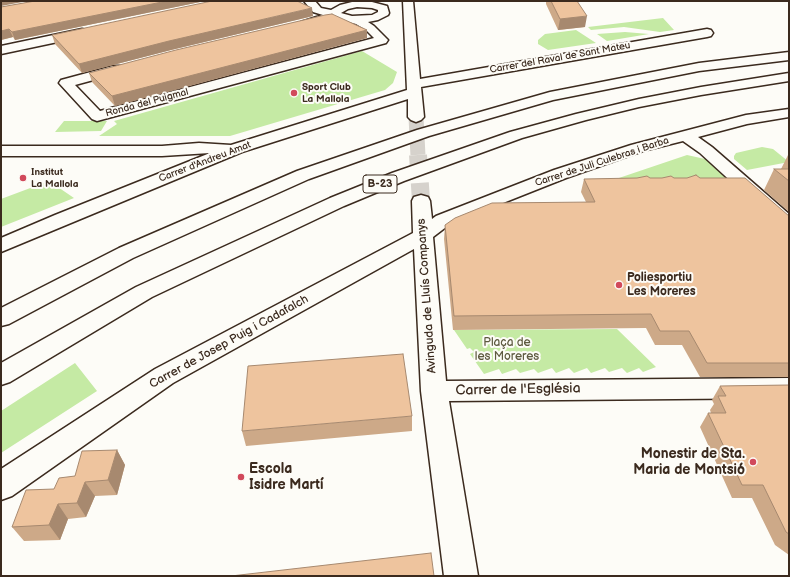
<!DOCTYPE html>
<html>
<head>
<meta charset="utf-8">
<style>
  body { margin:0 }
  #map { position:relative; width:790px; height:577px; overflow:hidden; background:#fdfcf7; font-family:"Balsamiq Sans",sans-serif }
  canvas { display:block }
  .frame { position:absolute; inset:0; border:2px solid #3b2a1e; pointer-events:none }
</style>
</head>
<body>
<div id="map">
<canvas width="790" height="577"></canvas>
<div class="frame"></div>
</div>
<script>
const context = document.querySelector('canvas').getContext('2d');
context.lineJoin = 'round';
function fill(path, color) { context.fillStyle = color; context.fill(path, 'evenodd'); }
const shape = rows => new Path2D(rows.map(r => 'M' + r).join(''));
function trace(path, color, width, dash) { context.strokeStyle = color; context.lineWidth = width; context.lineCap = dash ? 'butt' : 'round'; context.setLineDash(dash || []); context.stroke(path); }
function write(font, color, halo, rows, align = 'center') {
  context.font = font + ' "Balsamiq Sans",sans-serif'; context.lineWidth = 4; context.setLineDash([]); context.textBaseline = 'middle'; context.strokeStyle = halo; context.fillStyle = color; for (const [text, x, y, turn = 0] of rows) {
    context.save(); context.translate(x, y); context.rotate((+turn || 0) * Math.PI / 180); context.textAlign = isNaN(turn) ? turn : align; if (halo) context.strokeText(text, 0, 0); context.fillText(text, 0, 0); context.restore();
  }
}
const green = shape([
  [663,18,674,30,660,32,624,27,591,30,588,27],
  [576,30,596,43,548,50,538,44,538,40,545,34],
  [625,32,649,34,607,41,597,34],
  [362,51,397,72,393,83,385,90,230,136,99,136,117,124,114,121],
  [64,121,107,121,101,131,55,132],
  [762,147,773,149,789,162,747,170,734,159,734,156,736,153],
  [687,155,714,161,741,185,610,181],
  [49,181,74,198,1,227,1,199],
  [617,329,656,367,643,372,639,368,627,373,622,368,609,372,605,368,591,373,587,368,574,373,569,368,556,373,552,368,538,373,534,369,520,373,516,369,502,374,499,369,484,374,470,354,474,352,470,348,467,349,454,330],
  [75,363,97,391,1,453,1,411]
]);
const minorTunnelFar1 = shape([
  [416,117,418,156]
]);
const minorTunnel = shape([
  [418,155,421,201]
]);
const minor = shape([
  [304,1,315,1,321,8,331,10,340,5,356,1,372,2,387,6,389,13,388,15,378,20,368,22,374,26,388,40,386,43,97,121,92,119,59,83,61,80,113,66,123,66,125,69,123,72,75,85,100,111,374,38,366,30,356,24,334,18,309,26,301,26,299,24,301,22,323,15,313,12,304,1],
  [357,7,372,8,378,10,378,12,372,15,352,16,341,13,348,9,357,7],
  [403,1,413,1,420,79,707,29,711,30,713,33,711,36,707,37,421,87,424,117,421,120,416,122,411,120,408,117,408,99,242,152,1,252,1,238,55,215,210,153,162,156,1,156,1,146,162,146,199,143,231,145,407,90,403,1],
  [82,29,86,30,88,33,86,36,1,54,1,46,82,29],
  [789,109,789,117,747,124,698,137,712,147,789,214,789,230,782,228,700,153,683,141,643,151,566,178,450,224,433,237,446,381,789,378,789,398,449,401,478,576,444,576,421,391,414,249,173,383,12,496,1,500,1,469,155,369,413,233,412,201,414,197,421,195,428,197,430,201,432,219,436,216,554,170,631,145,746,115,789,109]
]);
const highway = shape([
  [789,52,789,60,699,71,553,100,429,136,309,179,133,258,9,324,1,326,1,308,119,248,297,171,417,130,550,92,699,63,789,52],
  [789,73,789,81,701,95,639,107,586,120,522,138,404,181,344,206,152,297,10,382,1,385,1,363,136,287,330,198,392,173,510,132,576,114,639,99,701,87,789,73]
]);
const wall = shape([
  [35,1,205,1,15,40,13,37,1,40,1,7],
  [546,1,577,1,585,27,558,30,546,4],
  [313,16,171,50,82,73,55,44,52,35],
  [367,30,367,38,115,106,92,82,89,73],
  [789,154,789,212,764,190,774,169,781,169,788,155],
  [700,178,789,216,789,377,700,377,682,345,655,345,646,328,453,330,444,239,445,225,586,202,581,192,584,179],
  [789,385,789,555,775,545,752,498,732,498,700,427,708,413,711,413,710,410,714,404,712,400,720,386],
  [412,416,412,431,246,446,242,431],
  [117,450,125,465,117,495,95,496,86,517,68,519,60,540,24,541,12,527,54,489]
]);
const shadedWall = shape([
  [1,1,28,1,1,6],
  [167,1,205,1,15,40,12,32],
  [312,8,313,16,171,50,82,73,79,64,169,41],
  [587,16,585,27,558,30,560,19],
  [9,29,13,37,1,40,1,31],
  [367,30,367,38,115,106,112,96],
  [117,450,125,465,117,495,108,480],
  [85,482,95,496,86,517,77,503],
  [58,504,68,519,60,540,49,525]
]);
const building = shape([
  [35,1,167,1,12,32,9,29,1,31,1,7,35,1],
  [212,1,297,1,312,8,169,41,79,64,52,35,212,1],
  [551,1,577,1,587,16,560,19,551,1],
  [332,14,367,30,112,96,89,73,176,50,325,15,332,14],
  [774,169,789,169,789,181,774,169],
  [696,175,700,178,745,178,789,216,789,363,707,363,689,331,660,331,651,314,454,316,445,225,455,218,492,203,595,202,584,179,637,178,647,176,650,178,662,178,671,176,674,178,687,178,696,175],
  [403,354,412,416,242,431,248,366,403,354],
  [789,385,789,534,786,532,763,485,742,485,708,413,726,413,718,396,726,396,720,386,789,385],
  [117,450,108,480,85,482,77,503,58,504,49,525,12,527,26,490,54,489,59,478,75,476,82,451,117,450],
  [431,553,434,576,231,576,431,553]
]);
const markers = [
  [294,93,4,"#d1495b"],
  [23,178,4,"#d1495b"],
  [619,285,4,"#d1495b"],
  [753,462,4,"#d1495b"],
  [241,477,4,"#d1495b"]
];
const farStreetnames = [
  ["Carrer del Raval de Sant Mateu",560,58,-10],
  ["Ronda del Puigmal",147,103,-15],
  ["Carrer d'Andreu Amat",205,162,-21],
  ["Carrer de Juli Culebras i Barba",602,162,-18]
];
const farPoinames = [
  ["Sport Club",302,87],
  ["La Mallola",302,99],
  ["Institut",31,172],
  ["La Mallola",31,184]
];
const shields = [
  [380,184,34]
];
const shieldNames = [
  ["B-23",380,184]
];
const poiNames = [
  ["Poliesportiu",627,278],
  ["Les Moreres",627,292]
];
const streetNames = [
  ["Avinguda de Lluís Companys",427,296,-94],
  ["Carrer de Josep Puig i Cadafalch",229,342,-29]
];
const parkNames = [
  ["Plaça de",507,343],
  ["les Moreres",507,357]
];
const nearStreetnames = [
  ["Carrer de l'Església",518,390,-1]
];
const nearPoinames = [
  ["Monestir de Sta.",745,454],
  ["Maria de Montsió",745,470],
  ["Escola",249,469,"left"],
  ["Isidre Martí",249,485,"left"]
];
fill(green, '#c5eaa4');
trace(minorTunnelFar1, '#d6d2cc', 15, [15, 8]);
trace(minorTunnel, '#d6d2cc', 18, [18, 10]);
trace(minor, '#3b2a1e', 3);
trace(highway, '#3b2a1e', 3);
fill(minor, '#fdfcf7');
fill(highway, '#fdfcf7');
fill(wall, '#cda988');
fill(shadedWall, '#a7896f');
fill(building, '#eec49e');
trace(building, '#a7896f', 1);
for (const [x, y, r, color] of markers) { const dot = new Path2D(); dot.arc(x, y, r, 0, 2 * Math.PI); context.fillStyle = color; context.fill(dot); trace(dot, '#fdfcf7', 1.5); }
write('10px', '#3b2a1e', '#fdfcf7', farStreetnames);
write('bold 10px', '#3b2a1e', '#fdfcf7', farPoinames, 'left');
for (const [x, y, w] of shields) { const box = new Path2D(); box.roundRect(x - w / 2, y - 9, w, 18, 3); context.fillStyle = '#fdfcf7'; context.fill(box); trace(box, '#3b2a1e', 1); }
write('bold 11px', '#3b2a1e', null, shieldNames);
write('bold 12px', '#3b2a1e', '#fdfcf7', poiNames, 'left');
write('12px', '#3b2a1e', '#fdfcf7', streetNames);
write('12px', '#5e5a40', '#fdfcf7', parkNames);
write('14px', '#3b2a1e', '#fdfcf7', nearStreetnames);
write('bold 14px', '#3b2a1e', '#fdfcf7', nearPoinames, 'right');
</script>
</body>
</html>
